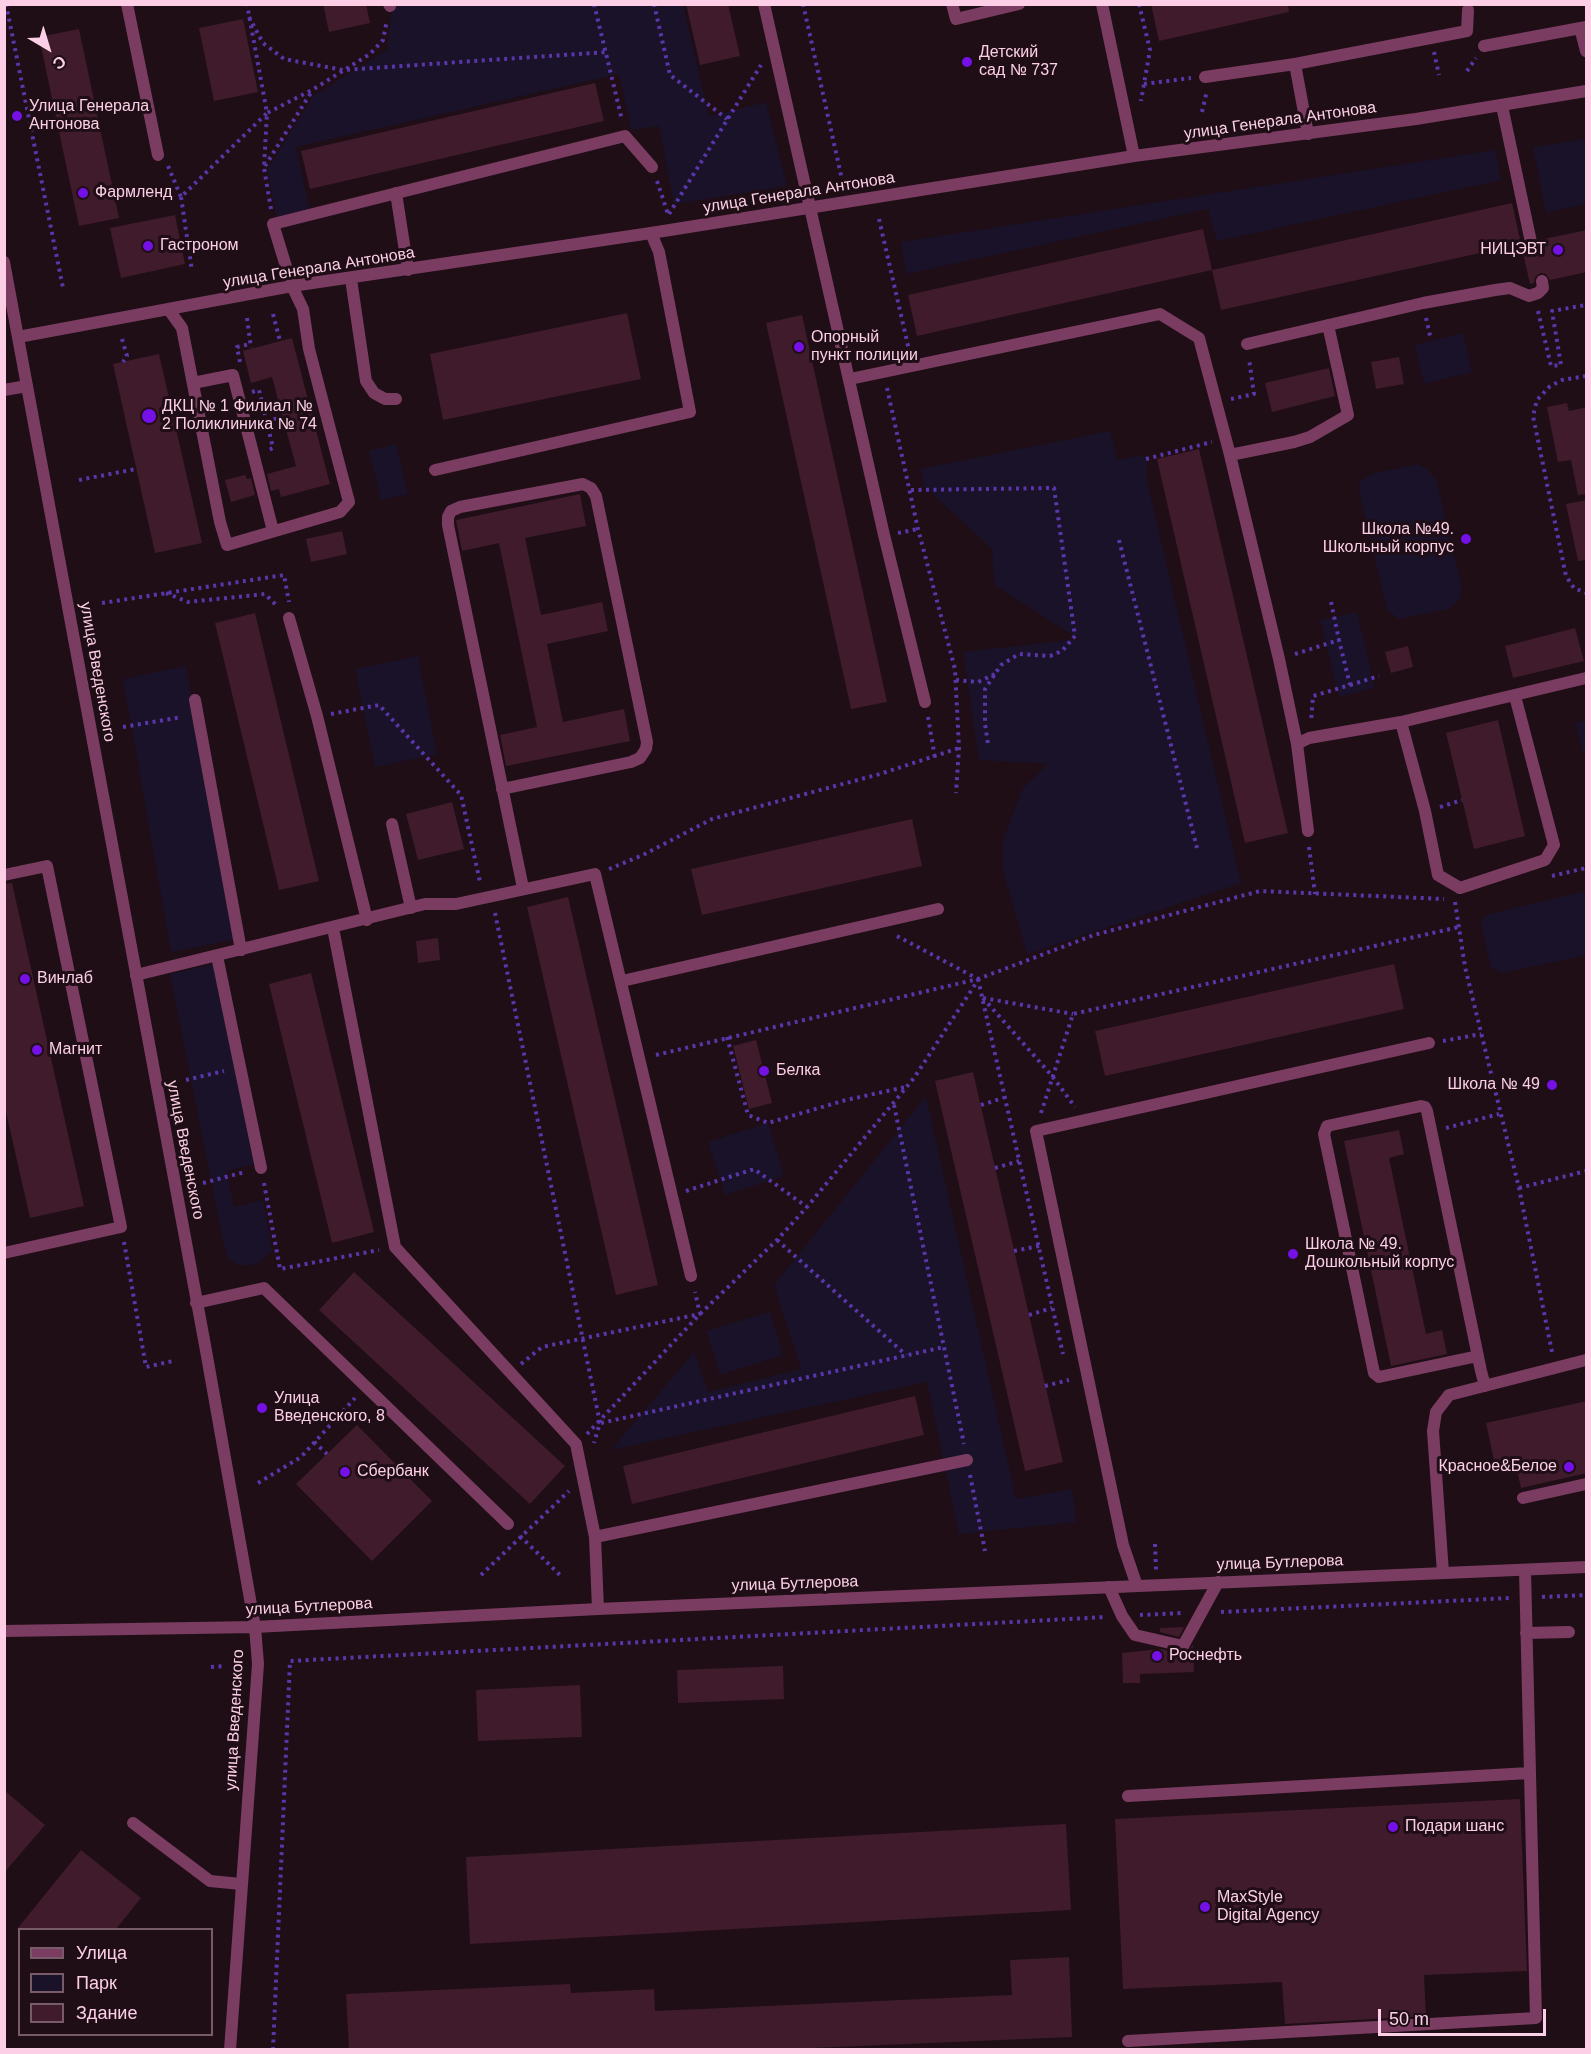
<!DOCTYPE html>
<html>
<head>
<meta charset="utf-8">
<style>
  body { margin:0 }
  #map { position:relative; width:1591px; height:2054px; overflow:hidden; background:#1f0e16; font-family:Helvetica,sans-serif }
  canvas { display:block }
  .frame { position:absolute; inset:0; border:6px solid #fccfe6; pointer-events:none }
  .legend { position:absolute; left:18px; top:1928px; width:195px; height:108px; box-sizing:border-box; background:#1f0e16; border:2px solid #775b69; margin:0; padding:8px 10px; list-style:none; font-size:18px; color:#fccfe6 }
  .legend li { display:flex; align-items:center; gap:12px; height:30px }
  .legend b { width:30px; border:2px solid #775b69 }
  .north { position:absolute; left:18px; top:18px; width:60px; height:60px; -webkit-text-stroke:4px #1f0e16; paint-order:stroke; rotate:142deg; font-size:16px; font-weight:700; line-height:24px; text-align:center; color:#fccfe6 }
  .north::after { content:''; display:block; margin:auto; width:21px; height:27px; background:#fccfe6; clip-path:polygon(50% 0,100% 100%,50% 72%,0 100%) }
  .scale { position:absolute; left:1378px; top:2009px; width:168px; height:27px; box-sizing:border-box; border:3px solid #fccfe6; border-top:0; padding-left:8px; font-size:18px; line-height:21px; white-space:nowrap; color:#fccfe6; -webkit-text-stroke:4px #1f0e16; paint-order:stroke }
</style>
</head>
<body>
<div id="map">
<canvas width="1591" height="2054"></canvas>
<div class="frame"></div>
<ul class="legend">
<li><b style="height:8px;background:#7b3c61"></b>Улица</li>
<li><b style="height:16px;background:#191228"></b>Парк</li>
<li><b style="height:16px;background:#3f1b2b"></b>Здание</li>
</ul>
<div class="north">С</div>
<div class="scale">50 m</div>
</div>
<script>
const context = document.querySelector('canvas').getContext('2d');
context.lineJoin = 'round';
function fill(path, color) { context.fillStyle = color; context.fill(path, 'evenodd'); }
const shape = rows => new Path2D(rows.map(r => 'M' + r).join(''));
function trace(path, color, width, dash) { context.strokeStyle = color; context.lineWidth = width; context.lineCap = dash ? 'butt' : 'round'; context.setLineDash(dash || []); context.stroke(path); }
function write(font, color, halo, rows, align = 'center') {
  context.font = font + ' Helvetica,sans-serif'; context.lineWidth = 6; context.setLineDash([]); context.textBaseline = 'middle'; context.strokeStyle = halo; context.fillStyle = color; for (const [text, x, y, turn = 0] of rows) {
    context.save(); context.translate(x, y); context.rotate((+turn || 0) * Math.PI / 180); context.textAlign = isNaN(turn) ? turn : align; if (halo) context.strokeText(text, 0, 0); context.fillText(text, 0, 0); context.restore();
  }
}
const green = shape([
  [683,4,709,116,766,102,787,186,674,204,659,126,631,130,619,74,296,147,310,212,277,220,267,170,313,96,387,50,392,5],
  [1586,139,1586,204,1546,213,1533,147],
  [1495,150,1501,180,1217,241,1208,209,906,274,901,242],
  [1463,333,1472,372,1424,384,1415,345],
  [1110,431,1118,460,1143,455,1146,459,1148,485,1241,883,1027,954,1002,867,1002,842,1023,788,1048,764,979,760,963,652,1079,639,994,585,992,549,924,486,920,469],
  [396,444,408,494,381,500,369,451],
  [1417,464,1427,469,1436,479,1462,588,1459,600,1449,609,1399,619,1387,610,1358,487,1361,481,1372,474],
  [1357,612,1375,688,1339,697,1320,620],
  [418,656,437,754,375,767,355,669],
  [186,666,237,939,171,952,123,679],
  [1586,720,1586,762,1575,723],
  [1586,891,1586,955,1503,973,1491,968,1481,924,1483,918,1489,914],
  [213,964,255,1164,227,1171,234,1207,263,1200,272,1251,259,1263,248,1265,238,1265,228,1259,224,1246,170,974],
  [926,1096,1016,1499,1072,1489,1076,1522,959,1534,927,1382,611,1450,694,1352,708,1392,801,1369,774,1285],
  [768,1123,784,1176,725,1195,708,1142],
  [770,1312,783,1355,720,1375,706,1331]
]);
const building = shape([
  [323,4,366,4,370,23,329,32],
  [686,4,728,4,740,56,700,65],
  [1151,4,1288,4,1289,12,1159,41],
  [243,19,258,92,214,101,199,28],
  [79,29,119,218,79,226,39,37],
  [595,83,604,121,310,189,301,151],
  [1512,203,1521,244,1221,310,1212,270],
  [175,215,185,264,121,278,110,228],
  [1203,229,1212,270,917,336,908,295],
  [1587,230,1587,272,1550,280,1546,274,1540,273,1535,277,1534,283,1530,284,1521,244,1533,250,1539,240],
  [627,313,641,379,443,420,430,354],
  [802,315,887,702,851,709,766,323],
  [292,338,330,484,281,497,279,489,271,491,267,474,296,466,283,418,272,377,251,383,243,351],
  [159,354,202,543,155,553,113,364],
  [1399,357,1404,384,1376,389,1371,362],
  [1329,368,1335,396,1272,412,1265,383],
  [1567,403,1569,411,1587,407,1587,494,1578,495,1571,460,1558,462,1547,407],
  [1199,449,1288,833,1245,843,1157,459],
  [245,475,247,479,251,478,255,495,231,502,225,480],
  [580,494,586,526,525,538,541,615,602,602,608,631,547,644,563,722,624,709,630,741,506,766,500,735,537,727,499,543,462,551,456,520],
  [1587,500,1587,560,1578,561,1566,504],
  [342,531,347,554,311,562,306,539],
  [255,613,319,881,279,890,215,623],
  [1575,628,1584,661,1513,678,1505,646],
  [1408,646,1413,667,1391,673,1385,652],
  [1498,720,1525,836,1474,849,1446,733],
  [452,802,464,849,418,860,406,814],
  [912,819,922,866,702,915,691,869],
  [12,883,84,1206,30,1218,4,1103,4,884],
  [568,897,658,1285,616,1295,527,907],
  [438,938,440,960,418,963,416,941],
  [1394,964,1404,1009,1105,1076,1095,1031],
  [311,973,374,1232,332,1243,269,984],
  [756,1040,772,1103,749,1109,733,1046],
  [973,1072,1063,1462,1025,1471,935,1081],
  [1399,1130,1404,1154,1389,1158,1426,1334,1442,1330,1447,1354,1391,1366,1344,1141],
  [354,1272,565,1466,530,1504,319,1310],
  [915,1396,924,1435,632,1504,623,1466],
  [1587,1401,1587,1473,1521,1488,1515,1461,1495,1465,1486,1423],
  [357,1425,432,1501,372,1561,296,1484],
  [1184,1627,1179,1637,1160,1632,1160,1628],
  [1193,1645,1194,1672,1140,1674,1140,1683,1123,1683,1122,1653,1160,1649,1186,1654],
  [783,1666,784,1699,678,1703,677,1670],
  [580,1685,582,1737,478,1741,476,1690],
  [4,1790,45,1825,4,1873],
  [1520,1799,1527,1971,1424,1975,1426,2016,1285,2024,1282,1982,1123,1989,1115,1819],
  [1066,1824,1071,1910,470,1944,466,1857],
  [81,1850,141,1898,116,1929,17,1929],
  [1069,1957,1072,2037,789,2049,349,2049,346,1994,570,1984,571,1993,654,1989,655,2011,1012,1995,1010,1960]
]);
const path = shape([
  [6,4,63,288],
  [594,4,622,120],
  [654,4,670,75,727,119],
  [803,4,843,184],
  [1139,4,1150,50,1141,101],
  [249,17,263,43,284,59,343,70,607,52],
  [1434,52,1439,75],
  [1467,71,1476,58],
  [1144,84,1191,78],
  [1202,112,1207,91],
  [168,166,181,197,267,113,247,4],
  [265,166,312,91],
  [657,181,668,214],
  [181,197,192,271],
  [271,209,264,168,267,113,312,90,370,54,383,40,387,20],
  [669,214,761,65],
  [879,219,909,350],
  [1538,311,1551,366,1561,365,1552,311,1586,305],
  [273,314,280,341],
  [247,318,251,348],
  [1426,318,1431,340],
  [122,339,127,356,123,362],
  [240,362,237,347,250,344],
  [1586,376,1562,380,1549,387,1537,400,1533,416,1566,576,1574,588,1586,593],
  [887,388,918,529,955,669,959,748,956,793],
  [252,392,259,390,273,448,269,450],
  [1231,399,1254,394,1249,359],
  [266,420,283,418],
  [1146,459,1212,442],
  [79,480,136,469],
  [911,490,1054,488,1075,636,1062,651,1050,656,1019,654,1001,665,985,689,985,724,988,744],
  [898,533,918,529],
  [1119,540,1197,848],
  [166,593,188,602,265,594,278,607],
  [1331,602,1339,640],
  [102,603,284,575,289,602],
  [1295,654,1339,640,1350,685,1313,696,1311,722],
  [956,680,978,682,995,674],
  [1350,685,1379,676],
  [331,714,379,705,461,795,480,882],
  [928,717,935,758],
  [123,727,182,717],
  [1440,807,1462,800],
  [1309,847,1315,894],
  [609,869,643,855,712,819,880,774,959,748],
  [1552,876,1586,868],
  [1455,902,1465,967,1519,1188,1552,1352],
  [495,913,600,1423,594,1443],
  [897,936,978,979],
  [978,979,1063,1354],
  [983,998,1053,1077,1075,1107],
  [983,998,1073,1014],
  [727,1037,748,1115,768,1123,846,1100,906,1087],
  [1443,1041,1481,1034],
  [656,1055,978,979,1094,935,1260,891,1444,899],
  [186,1080,224,1071],
  [894,1105,964,1444],
  [981,1105,1003,1098],
  [1041,1113,1073,1014,1459,927],
  [1446,1128,1499,1114],
  [995,1168,1019,1161],
  [203,1183,245,1172],
  [264,1183,280,1269,379,1250],
  [1519,1188,1586,1171],
  [686,1191,754,1169,807,1207],
  [777,1240,906,1355],
  [124,1242,146,1367,173,1361],
  [1014,1251,1039,1246],
  [1029,1315,1052,1308],
  [521,1364,542,1347,700,1314,695,1292],
  [1045,1386,1069,1380],
  [601,1423,944,1347],
  [587,1434,700,1314,777,1240,807,1207,914,1078,978,980],
  [314,1442,327,1454],
  [970,1475,985,1551],
  [258,1483,301,1457,355,1398],
  [520,1536,560,1575],
  [1155,1544,1156,1570],
  [481,1575,569,1491],
  [1542,1597,1586,1595],
  [1221,1612,1510,1598],
  [1140,1615,1183,1613],
  [211,1667,224,1666],
  [273,2050,290,1661,1106,1617]
]);
const service = shape([
  [127,4,158,155],
  [389,4,390,6],
  [764,4,884,535,925,702],
  [952,4,956,19,1019,4],
  [1102,4,1134,156],
  [1580,28,1586,51],
  [1484,46,1586,27],
  [1205,77,1295,64],
  [1502,106,1531,242],
  [1308,134,1295,64,1467,31,1468,10],
  [396,193,408,270],
  [351,279,366,381,374,393,385,399,396,399],
  [169,310,182,328,220,522,227,545,340,512,349,502,309,349,303,309,292,286,273,224,625,136,652,167],
  [1247,344,1423,303,1495,290,1510,288,1529,296,1538,293,1543,288,1542,281],
  [850,379,1160,314,1199,338,1230,455,1279,659,1297,744,1308,831],
  [193,383,233,375,273,531],
  [4,390,27,386],
  [1230,455,1294,442,1310,437,1348,415,1328,325],
  [435,470,690,412,659,252,651,233],
  [289,618,317,716,367,920],
  [195,700,241,950],
  [1401,722,1425,811,1438,875,1460,888,1545,860,1554,845,1515,696],
  [1297,744,1309,738,1401,722,1586,678],
  [502,789,631,762,640,758,646,749,647,742,596,496,591,488,583,484,460,507,451,511,448,517,448,525,523,888],
  [392,824,411,908],
  [4,875,47,866,121,1227,4,1253],
  [333,928,395,1247,576,1444,595,1537,598,1609],
  [217,956,261,1168],
  [136,975,425,904,456,904,595,874,691,1276],
  [622,981,938,909],
  [196,1303,264,1288,508,1524],
  [1478,1356,1379,1377,1374,1373,1324,1134,1327,1126,1421,1106,1425,1107,1427,1111,1481,1371,1485,1386],
  [1523,1498,1586,1484],
  [595,1537,967,1460],
  [1443,1573,1433,1431,1436,1412,1449,1395,1586,1360],
  [1137,1586,1123,1545,1036,1131,1429,1043],
  [1109,1587,1122,1616,1135,1635,1183,1646,1218,1582],
  [1526,1633,1569,1632],
  [1128,1796,1529,1773],
  [133,1823,210,1881,241,1884],
  [1128,2041,1536,2018,1525,1570]
]);
const minor = shape([
  [18,337,292,286,651,233,1134,156,1416,119,1586,91]
]);
const tertiary = shape([
  [4,262,205,1345,255,1627,258,1664,230,2050],
  [4,1631,255,1627,598,1609,1586,1567]
]);
const markers = [
  [967,62,6,"#7510e7"],
  [17,116,6,"#7510e7"],
  [83,193,6,"#7510e7"],
  [148,246,6,"#7510e7"],
  [1558,250,6,"#7510e7"],
  [799,347,6,"#7510e7"],
  [149,416,8,"#7510e7"],
  [1466,539,6,"#7510e7"],
  [25,979,6,"#7510e7"],
  [37,1050,6,"#7510e7"],
  [764,1071,6,"#7510e7"],
  [1552,1085,6,"#7510e7"],
  [1293,1254,6,"#7510e7"],
  [262,1408,6,"#7510e7"],
  [1569,1467,6,"#7510e7"],
  [345,1472,6,"#7510e7"],
  [1157,1656,6,"#7510e7"],
  [1393,1827,6,"#7510e7"],
  [1205,1907,6,"#7510e7"]
];
const poiNames = [
  ["Детский",979,53],
  ["сад № 737",979,71],
  ["Улица Генерала",29,107],
  ["Антонова",29,125],
  ["Фармленд",95,193],
  ["Гастроном",160,246],
  ["НИЦЭВТ",1546,250,"right"],
  ["Опорный",811,338],
  ["пункт полиции",811,356],
  ["ДКЦ № 1 Филиал №",162,407],
  ["2 Поликлиника № 74",162,425],
  ["Школа №49.",1454,530,"right"],
  ["Школьный корпус",1454,548,"right"],
  ["Винлаб",37,979],
  ["Магнит",49,1050],
  ["Белка",776,1071],
  ["Школа № 49",1540,1085,"right"],
  ["Школа № 49.",1305,1245],
  ["Дошкольный корпус",1305,1263],
  ["Улица",274,1399],
  ["Введенского, 8",274,1417],
  ["Красное&Белое",1557,1467,"right"],
  ["Сбербанк",357,1472],
  ["Роснефть",1169,1656],
  ["Подари шанс",1405,1827],
  ["MaxStyle",1217,1898],
  ["Digital Agency",1217,1916]
];
const streetNames = [
  ["улица Генерала Антонова",1280,121,-8],
  ["улица Генерала Антонова",799,193,-9],
  ["улица Генерала Антонова",319,268,-9],
  ["улица Введенского",97,672,80],
  ["улица Введенского",185,1150,79],
  ["улица Бутлерова",1280,1563,-2],
  ["улица Бутлерова",795,1584,-2],
  ["улица Бутлерова",309,1607,-3],
  ["улица Введенского",235,1720,-87]
];
fill(green, '#191228');
fill(building, '#3f1b2b');
trace(path, '#5936a9', 4, [3, 4.5]);
trace(service, '#7b3c61', 12);
trace(minor, '#7b3c61', 12);
trace(tertiary, '#7b3c61', 12);
for (const [x, y, r, color] of markers) { const dot = new Path2D(); dot.arc(x, y, r, 0, 2 * Math.PI); context.fillStyle = color; context.fill(dot); trace(dot, '#1f0e16', 2); }
write('16px', '#fccfe6', '#1f0e16', poiNames, 'left');
write('16px', '#fccfe6', '#1f0e16', streetNames);
</script>
</body>
</html>
